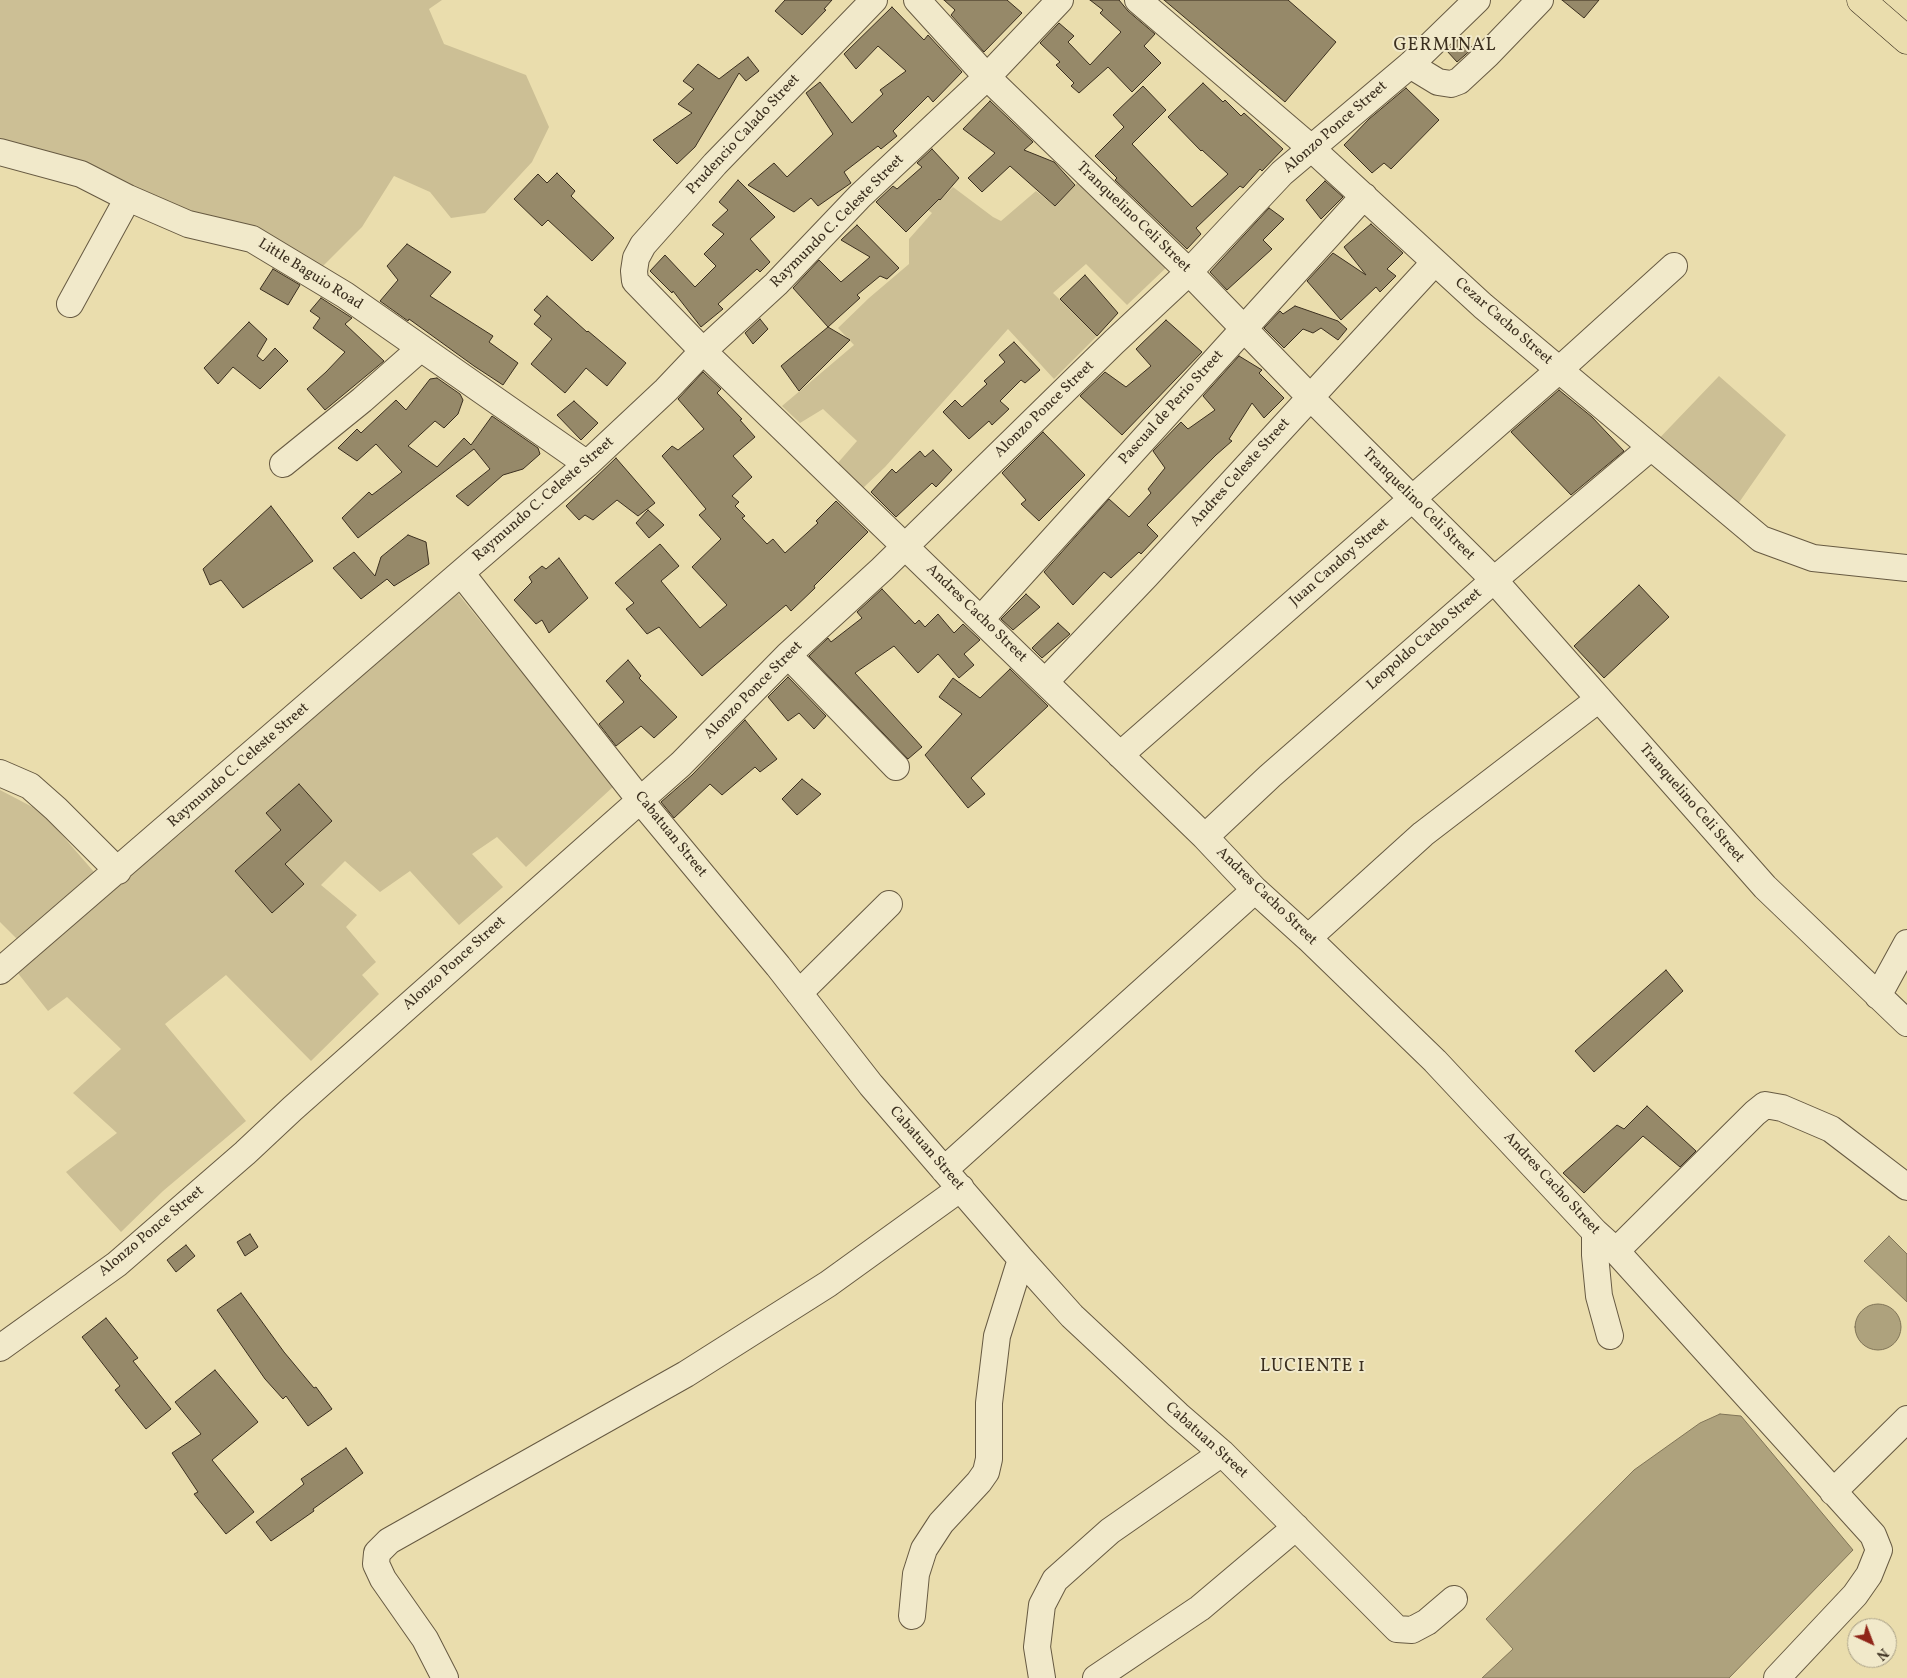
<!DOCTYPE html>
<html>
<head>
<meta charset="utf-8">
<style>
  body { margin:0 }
  #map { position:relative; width:1907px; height:1678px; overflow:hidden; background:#eaddad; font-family:Vollkorn,serif }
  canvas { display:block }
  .north { position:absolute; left:1847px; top:1618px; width:50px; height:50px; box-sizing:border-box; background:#f1e9ca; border:1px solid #a89f86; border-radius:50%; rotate:137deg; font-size:14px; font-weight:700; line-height:20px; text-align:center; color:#3b2f1f }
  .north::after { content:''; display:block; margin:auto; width:18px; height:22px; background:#8f2418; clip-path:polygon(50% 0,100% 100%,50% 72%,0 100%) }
</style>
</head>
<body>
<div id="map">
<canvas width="1907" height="1678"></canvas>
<div class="north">N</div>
</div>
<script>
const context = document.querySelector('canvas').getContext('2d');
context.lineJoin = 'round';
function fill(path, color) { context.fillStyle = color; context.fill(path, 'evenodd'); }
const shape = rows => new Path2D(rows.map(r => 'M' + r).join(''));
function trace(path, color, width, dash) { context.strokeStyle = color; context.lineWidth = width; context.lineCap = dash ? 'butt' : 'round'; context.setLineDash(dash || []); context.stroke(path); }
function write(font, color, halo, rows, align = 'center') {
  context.font = font + ' Vollkorn,serif'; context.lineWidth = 4; context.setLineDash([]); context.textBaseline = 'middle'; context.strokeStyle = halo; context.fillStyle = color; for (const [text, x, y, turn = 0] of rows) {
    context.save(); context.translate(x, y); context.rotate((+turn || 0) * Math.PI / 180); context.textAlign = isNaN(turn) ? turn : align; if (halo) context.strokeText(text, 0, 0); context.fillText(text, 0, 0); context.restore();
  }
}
const green = shape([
  [0,0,442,0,429,9,444,44,526,75,549,127,532,162,485,213,451,218,430,192,394,176,362,227,320,269,0,152],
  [1080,180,1170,264,1127,305,1086,264,1053,293,1097,336,1054,379,1008,329,885,467,862,489,836,465,857,441,823,409,800,423,782,406,854,345,838,328,869,298,909,264,909,239,932,213,915,200,929,189,940,200,953,187,993,217,1001,221,1036,191,1055,206],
  [1719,376,1786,435,1731,514,1650,448],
  [455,590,614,786,526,867,497,837,472,854,503,887,459,925,410,871,380,892,345,861,321,885,357,915,346,927,376,962,362,975,379,994,311,1061,226,975,165,1024,246,1121,163,1191,121,1232,66,1172,117,1133,73,1093,121,1049,67,997,48,1011,17,972,185,830],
  [0,790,42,812,94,872,17,939,0,922]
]);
const water = shape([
  [1889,1236,1907,1254,1907,1302,1864,1261,1889,1236],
  '1855 1327a23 23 0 1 1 46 0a23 23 0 1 1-46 0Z',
  [1720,1414,1741,1416,1853,1550,1729,1678,1482,1678,1513,1649,1486,1619,1634,1470,1700,1423,1720,1414]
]);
const building = shape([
  [785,0,832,0,824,9,826,10,802,35,775,11,785,0],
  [944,0,1007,0,1022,13,984,52,951,15,955,10,944,0],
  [1090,0,1119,0,1128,11,1155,34,1144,46,1161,63,1132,92,1108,67,1079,93,1071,86,1074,83,1056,65,1060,62,1040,43,1059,23,1074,36,1068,42,1090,65,1121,32,1100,13,1103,10,1090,0],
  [1164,0,1288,0,1336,42,1285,102,1164,0],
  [1562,0,1599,0,1584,18,1562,0],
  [892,7,924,40,928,35,962,72,933,102,928,96,893,131,897,136,881,149,878,146,844,172,851,183,818,206,811,198,794,212,748,185,774,163,787,177,833,134,806,93,820,82,852,123,883,94,880,90,906,71,878,46,856,69,844,54,892,7],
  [1461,36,1473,48,1457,62,1447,51,1461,36],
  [748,57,759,71,746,81,739,73,695,147,677,164,653,140,692,113,678,104,694,89,683,81,698,64,719,79,748,57],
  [1203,83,1223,102,1225,100,1241,116,1244,113,1283,149,1262,171,1260,169,1243,188,1240,186,1196,228,1201,234,1187,249,1115,180,1117,178,1095,156,1124,127,1113,115,1143,86,1166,110,1132,144,1192,207,1228,174,1202,150,1201,151,1168,117,1203,83],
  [1406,88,1439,120,1391,169,1384,163,1372,173,1344,145,1369,119,1406,88],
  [990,101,1033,142,1024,150,1054,162,1075,185,1055,206,1010,166,982,192,968,178,995,153,963,129,990,101],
  [932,149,959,178,940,200,939,199,906,232,876,202,893,186,897,189,922,167,917,163,932,149],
  [557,173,575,191,571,196,614,238,592,261,548,220,542,226,514,199,538,174,547,183,557,173],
  [738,180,775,217,750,239,770,262,760,272,757,269,718,304,723,309,701,327,673,291,672,293,650,271,665,255,695,287,716,266,704,254,724,234,712,225,728,210,719,202,738,180],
  [1325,181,1343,197,1321,219,1306,200,1325,181],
  [1269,208,1284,219,1263,240,1272,249,1227,290,1210,272,1269,208],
  [1371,224,1403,253,1387,269,1396,276,1380,292,1376,287,1341,320,1307,281,1333,253,1366,275,1344,247,1371,224],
  [857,225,899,268,887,279,880,276,857,295,860,298,828,327,793,288,819,260,841,282,870,257,841,240,857,225],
  [407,244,451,272,430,296,493,336,489,342,518,363,503,385,474,366,409,319,408,321,380,301,398,280,387,266,407,244],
  [273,269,300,285,288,305,260,289,273,269],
  [1085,275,1118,313,1097,336,1060,299,1085,275],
  [547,296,587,332,588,331,626,363,607,386,586,368,565,393,531,364,552,339,534,324,541,316,534,310,547,296],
  [321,298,352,318,345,324,384,361,325,410,307,389,326,372,345,352,313,328,320,318,310,311,321,298],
  [1295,306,1338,321,1347,329,1338,340,1321,328,1313,333,1303,329,1284,348,1264,328,1280,311,1283,314,1295,306],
  [760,319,768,329,753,344,745,333,760,319],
  [1166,320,1202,352,1122,435,1080,396,1105,372,1126,387,1151,366,1136,349,1166,320],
  [249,322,267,339,257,356,263,361,275,348,288,361,260,389,233,367,218,384,204,368,249,322],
  [828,327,850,340,799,391,781,366,828,327],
  [1014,342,1040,370,1025,383,1021,380,1000,401,1009,409,992,425,989,421,969,439,943,412,955,400,962,407,987,384,984,381,1005,362,999,355,1014,342],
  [1239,356,1262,370,1259,373,1284,398,1264,418,1252,403,1229,439,1232,441,1216,455,1147,525,1158,536,1141,554,1139,552,1111,578,1104,572,1073,605,1044,572,1109,499,1129,517,1151,493,1148,489,1165,468,1153,451,1181,422,1188,429,1215,410,1203,396,1239,356],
  [703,372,721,389,717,393,742,419,740,420,755,437,733,456,752,477,732,496,739,502,735,506,745,516,742,518,767,544,773,539,785,553,818,523,816,521,836,501,868,532,814,586,815,588,791,611,786,605,702,676,659,627,647,634,626,609,634,603,615,583,660,544,679,566,661,581,700,628,727,605,692,567,721,539,699,515,706,509,662,456,672,446,678,450,704,429,678,399,703,372],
  [437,378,460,394,463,400,458,414,444,428,435,421,408,446,437,467,464,438,471,445,492,416,538,448,540,454,523,469,503,475,468,506,456,496,490,469,474,449,358,538,342,518,369,492,372,495,402,472,376,444,357,461,338,448,357,429,361,433,396,400,406,410,430,379,437,378],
  [1559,390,1592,417,1624,451,1571,495,1511,432,1559,390],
  [574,401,598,423,581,440,557,415,574,401],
  [1043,432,1085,475,1039,521,1021,504,1026,500,1002,473,1043,432],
  [933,450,952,470,936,487,932,483,896,517,871,492,892,469,896,473,920,451,925,457,933,450],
  [616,458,655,503,638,516,617,500,593,520,585,515,579,520,566,506,616,458],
  [271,506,313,561,243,608,221,580,210,585,203,569,271,506],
  [648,510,664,525,649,538,636,523,648,510],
  [408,535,426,542,429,564,394,586,387,579,361,599,333,568,354,552,375,576,381,557,408,535],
  [559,558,588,598,549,633,542,620,536,624,514,600,532,582,529,577,542,566,546,569,559,558],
  [1639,585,1669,617,1604,678,1574,646,1639,585],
  [882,589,915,624,919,620,925,627,938,614,954,633,963,624,980,640,964,654,974,665,959,678,938,654,918,673,894,646,855,673,922,747,908,759,809,656,828,638,831,642,862,618,857,612,882,589],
  [1026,594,1040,607,1013,630,1001,619,1026,594],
  [1058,623,1070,634,1042,658,1032,648,1058,623],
  [628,660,641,676,639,678,677,717,654,738,641,726,616,746,599,724,624,702,606,681,628,660],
  [1010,669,1048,706,971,778,985,794,968,808,925,755,962,714,939,697,953,678,980,698,1010,669],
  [788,677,826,716,814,729,799,713,788,721,768,697,788,677],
  [745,720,777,759,760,772,755,767,722,795,710,784,674,818,661,802,692,775,745,720],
  [802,779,821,794,797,815,782,799,802,779],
  [299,784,332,821,285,864,304,884,272,913,235,871,281,830,266,813,299,784],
  [1666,970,1683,991,1594,1072,1575,1051,1666,970],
  [1647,1106,1696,1151,1680,1167,1643,1136,1584,1193,1563,1173,1617,1125,1624,1129,1647,1106],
  [250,1234,258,1247,245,1256,237,1242,250,1234],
  [186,1245,195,1256,176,1272,167,1260,186,1245],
  [241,1293,284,1352,314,1388,316,1387,332,1409,308,1426,286,1396,283,1399,265,1379,217,1310,241,1293],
  [106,1318,138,1358,133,1361,171,1409,146,1429,115,1390,120,1386,82,1337,106,1318],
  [215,1370,258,1422,212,1460,254,1512,226,1534,194,1494,198,1492,172,1453,201,1434,175,1402,215,1370],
  [346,1448,363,1473,313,1509,314,1511,271,1541,256,1522,304,1484,301,1479,346,1448]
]);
const minor = shape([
  [874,0,715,164,643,245,636,258,634,271,635,281,703,351,1205,837,1255,890,1308,938,1435,1061,1595,1232,1616,1251,1873,1535,1879,1550,1869,1575,1855,1595,1777,1678],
  [917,0,987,77,1189,272,1310,397,1494,580,1765,887,1907,1023],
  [1138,0,1311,148,1483,306,1761,539,1813,558,1907,568],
  [1410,65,1438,82,1451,84,1459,81,1487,55,1540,0],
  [0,152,81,174,128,198,188,224,252,239,345,295,587,464],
  [70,304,128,198],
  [283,464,362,400,421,348],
  [461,573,640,800,778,966,871,1085,1021,1259,1072,1316,1178,1415,1222,1453,1397,1629,1412,1630,1427,1622,1454,1599],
  [981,619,1364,196],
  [788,655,896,767],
  [1045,682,1146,576,1435,262],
  [1120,755,1559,370,1674,266],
  [0,773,30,786,56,809,118,871],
  [1205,837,1270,776,1494,580,1650,448],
  [1308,938,1423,834,1599,699],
  [0,971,587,464,666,390,703,351,776,284,860,196,987,77,1060,0],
  [799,993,889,904],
  [1878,996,1907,943],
  [944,1170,1255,890],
  [1595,1232,1595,1255,1599,1296,1610,1336],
  [1616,1251,1755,1113,1765,1105,1782,1108,1831,1129,1907,1187],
  [0,1348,117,1264,245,1153,292,1109,681,764,788,655,882,569,1114,342,1189,272,1282,173,1410,65,1477,0],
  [1833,1492,1907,1419],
  [912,1616,916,1574,924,1549,941,1523,979,1482,986,1472,989,1459,989,1403,997,1336,1021,1259],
  [445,1678,425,1639,383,1579,376,1564,377,1553,389,1541,686,1374,828,1284,961,1188],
  [1042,1678,1037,1647,1042,1605,1055,1580,1110,1531,1222,1453],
  [1096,1678,1200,1608,1296,1527]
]);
const major = shape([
  [1861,0,1907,40]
]);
const streetNames = [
  ["Alonzo Ponce Street",1336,128,-41],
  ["Prudencio Calado Street",744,135,-47],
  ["Tranquelino Celi Street",1133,218,44],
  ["Raymundo C. Celeste Street",838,222,-45],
  ["Little Baguio Road",310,275,32],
  ["Cezar Cacho Street",1503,322,41],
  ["Pascual de Perio Street",1172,408,-48],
  ["Alonzo Ponce Street",1045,410,-44],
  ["Andres Celeste Street",1241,473,-48],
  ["Raymundo C. Celeste Street",544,500,-41],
  ["Tranquelino Celi Street",1418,505,45],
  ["Juan Candoy Street",1340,563,-41],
  ["Andres Cacho Street",976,614,44],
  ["Leopoldo Cacho Street",1425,640,-41],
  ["Alonzo Ponce Street",754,691,-45],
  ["Raymundo C. Celeste Street",239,766,-41],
  ["Tranquelino Celi Street",1691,804,49],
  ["Cabatuan Street",670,835,51],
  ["Andres Cacho Street",1266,897,44],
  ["Alonzo Ponce Street",455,964,-42],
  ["Cabatuan Street",926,1149,49],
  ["Andres Cacho Street",1551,1184,47],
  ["Alonzo Ponce Street",152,1232,-40],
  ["Cabatuan Street",1206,1441,42]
];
const quarterNames = [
  ["GERMINAL",1445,47],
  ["LUCIENTE 1",1313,1368]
];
fill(green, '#ccbf95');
fill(water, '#aea27d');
trace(water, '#807457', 1);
fill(building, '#968969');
trace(building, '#3b2f1f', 1);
trace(minor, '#675a42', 28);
trace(major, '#3b2f1f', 29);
trace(minor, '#f1e9ca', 26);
trace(major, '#eaddad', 28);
write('15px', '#3b2f1f', '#f1e9ca', streetNames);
context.letterSpacing = '1px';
write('18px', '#3b2f1f', '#f1e9ca', quarterNames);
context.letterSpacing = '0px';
</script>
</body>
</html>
